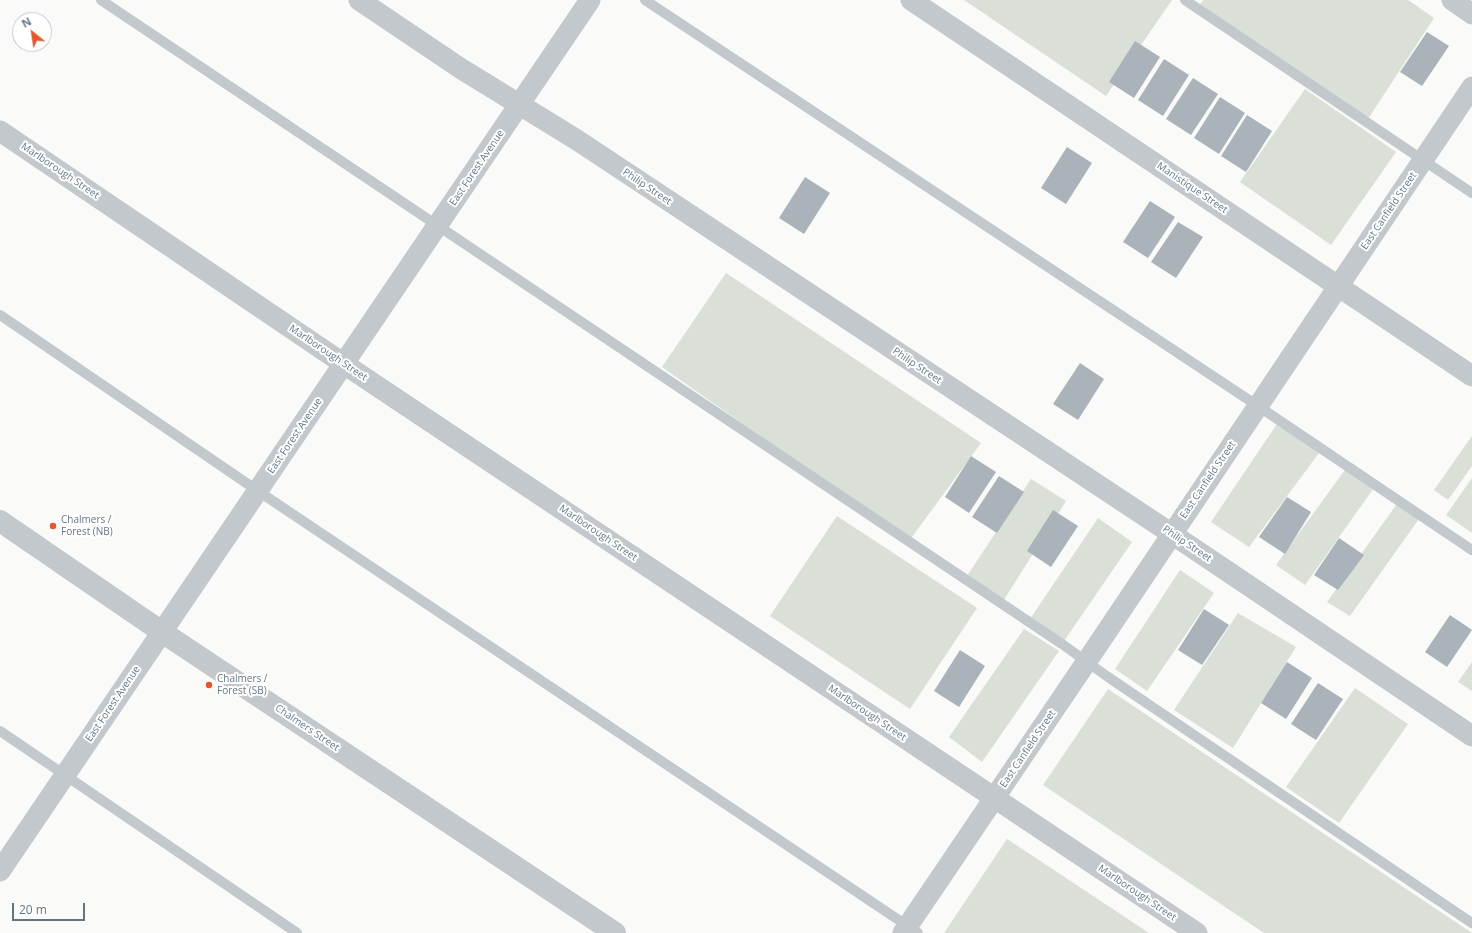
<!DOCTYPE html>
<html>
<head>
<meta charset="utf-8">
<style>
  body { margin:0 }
  #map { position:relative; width:1472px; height:933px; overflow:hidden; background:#fafaf8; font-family:"Open Sans",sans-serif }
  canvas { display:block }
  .north { position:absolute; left:12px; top:12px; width:40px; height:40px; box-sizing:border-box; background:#fff; border:1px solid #c1c8cd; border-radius:50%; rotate:330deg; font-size:11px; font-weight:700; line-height:16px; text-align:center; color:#657683 }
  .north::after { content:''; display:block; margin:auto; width:14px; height:18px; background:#e4572e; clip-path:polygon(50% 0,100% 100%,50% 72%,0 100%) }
  .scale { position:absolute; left:12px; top:903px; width:73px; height:18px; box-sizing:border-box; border:2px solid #657683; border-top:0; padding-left:5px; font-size:12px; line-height:14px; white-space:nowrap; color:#657683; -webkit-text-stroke:3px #fff; paint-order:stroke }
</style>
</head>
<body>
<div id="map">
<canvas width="1472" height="933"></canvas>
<div class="north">N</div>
<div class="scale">20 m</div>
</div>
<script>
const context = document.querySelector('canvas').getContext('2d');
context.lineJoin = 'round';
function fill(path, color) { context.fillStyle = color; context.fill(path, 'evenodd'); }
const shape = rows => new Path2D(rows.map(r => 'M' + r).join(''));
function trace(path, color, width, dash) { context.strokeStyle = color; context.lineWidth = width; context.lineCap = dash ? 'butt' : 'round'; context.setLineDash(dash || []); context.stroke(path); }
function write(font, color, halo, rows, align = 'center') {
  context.font = font + ' "Open Sans",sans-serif'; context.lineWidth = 4; context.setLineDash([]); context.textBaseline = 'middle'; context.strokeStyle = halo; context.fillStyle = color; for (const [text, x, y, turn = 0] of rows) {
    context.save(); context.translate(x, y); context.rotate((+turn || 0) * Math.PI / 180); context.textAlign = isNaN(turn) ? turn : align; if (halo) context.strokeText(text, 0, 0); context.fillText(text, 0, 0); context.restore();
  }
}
const green = shape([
  [964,0,1172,0,1106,96],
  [1203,0,1408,0,1434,18,1368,119,1198,7],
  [1305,89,1396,152,1331,245,1240,182],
  [726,273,981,443,909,541,662,367],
  [1279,421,1322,449,1249,547,1211,522],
  [1472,436,1472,466,1448,500,1434,490],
  [1347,467,1376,485,1305,585,1276,565],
  [1472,478,1472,533,1446,515],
  [1031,479,1066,501,1002,603,965,579],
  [1399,501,1421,516,1350,616,1327,602],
  [837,516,977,608,910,709,770,616],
  [1098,518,1132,542,1062,644,1030,619],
  [1180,570,1214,593,1147,691,1115,669],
  [1238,613,1296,647,1233,748,1174,710],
  [1024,629,1059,651,982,762,949,737],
  [1472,662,1472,691,1458,682],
  [1355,688,1408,724,1339,823,1286,787],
  [1108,689,1472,933,1264,933,1043,785],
  [1007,839,1149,933,944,933]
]);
const building = shape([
  [1427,32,1449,46,1422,86,1400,72],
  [1135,41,1160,57,1134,98,1109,82],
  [1164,59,1189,75,1163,116,1138,100],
  [1193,78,1218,94,1191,135,1166,119],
  [1220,97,1245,113,1219,154,1194,138],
  [1247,115,1272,131,1246,172,1221,156],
  [1067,147,1092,163,1066,204,1041,188],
  [805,177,830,193,804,234,779,218],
  [1150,201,1175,217,1148,258,1123,242],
  [1178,222,1203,237,1176,278,1151,262],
  [1080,363,1104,379,1078,420,1053,404],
  [971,456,996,472,969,513,945,497],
  [999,476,1024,492,997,533,972,517],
  [1287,497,1311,512,1285,554,1259,537],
  [1053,510,1078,526,1051,567,1027,551],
  [1339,538,1364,555,1338,590,1314,575],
  [1204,609,1229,625,1202,665,1178,650],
  [1450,615,1472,630,1447,667,1425,652],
  [960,650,985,666,959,707,934,691],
  [1287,662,1312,678,1286,719,1261,703],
  [1318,683,1343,699,1316,740,1291,724]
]);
const service = shape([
  [101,0,1062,644,1108,677,1472,923],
  [645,0,1258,406,1472,550],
  [1185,0,1472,193],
  [0,315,258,491,918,933],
  [0,731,297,933]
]);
const minor = shape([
  [359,0,460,68,577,140,1172,534,1472,736],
  [911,0,1472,376],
  [1452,0,1472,14],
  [0,131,344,364,1197,933],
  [0,871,590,0],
  [903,933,1087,661,1472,87]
]);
const tertiary = shape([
  [0,521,162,632,615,933]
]);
const markers = [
  [53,526,4,"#e4572e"],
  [209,685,4,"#e4572e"]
];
const streetNames = [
  ["East Forest Avenue",477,168,-56],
  ["Marlborough Street",60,171,34],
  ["Philip Street",647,187,34],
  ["Manistique Street",1192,188,34],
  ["East Canfield Street",1389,211,-56],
  ["Marlborough Street",328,353,34],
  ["Philip Street",917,366,34],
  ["East Forest Avenue",295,436,-56],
  ["East Canfield Street",1208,480,-56],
  ["Marlborough Street",598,533,34],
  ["Philip Street",1187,544,34],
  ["East Forest Avenue",113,704,-56],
  ["Marlborough Street",867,713,34],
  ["Chalmers Street",307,728,34],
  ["East Canfield Street",1028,749,-56],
  ["Marlborough Street",1137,893,34]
];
const poiNames = [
  ["Chalmers /",61,520],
  ["Forest (NB)",61,532],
  ["Chalmers /",217,679],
  ["Forest (SB)",217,691]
];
fill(green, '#dadfd7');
fill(building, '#aab3b9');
trace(service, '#c3c8cc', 10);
trace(minor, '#c3c8cc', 21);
trace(tertiary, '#c3c8cc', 22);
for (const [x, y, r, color] of markers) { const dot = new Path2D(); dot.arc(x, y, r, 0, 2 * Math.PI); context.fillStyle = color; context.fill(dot); trace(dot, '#fff', 1.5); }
write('10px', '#657683', '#fff', streetNames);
write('10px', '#657683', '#fff', poiNames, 'left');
</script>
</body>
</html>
